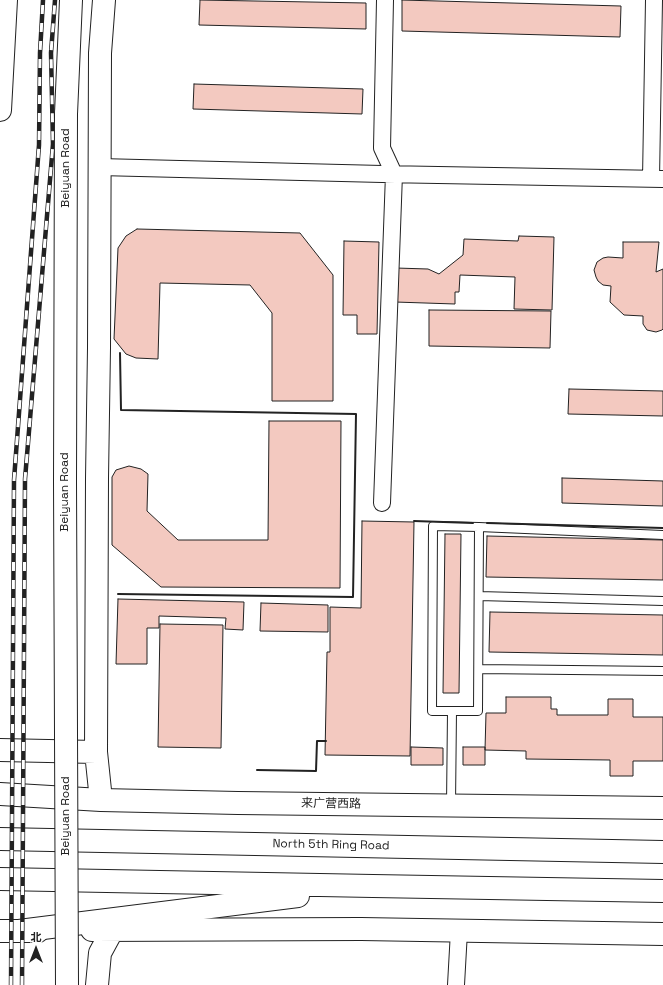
<!DOCTYPE html>
<html>
<head>
<meta charset="utf-8">
<style>
  body { margin:0 }
  #map { position:relative; width:663px; height:985px; overflow:hidden; background:#fff; font-family:"Space Grotesk","Noto Sans SC",sans-serif }
  canvas { display:block }
  .north { position:absolute; left:16px; top:929px; width:40px; height:40px; -webkit-text-stroke:3px #fff; paint-order:stroke; rotate:0deg; font-size:11px; font-weight:700; line-height:16px; text-align:center; color:#222 }
  .north::after { content:''; display:block; margin:auto; width:14px; height:18px; background:#222; clip-path:polygon(50% 0,100% 100%,50% 72%,0 100%) }
</style>
</head>
<body>
<div id="map">
<canvas width="663" height="985"></canvas>
<div class="north">北</div>
</div>
<script>
const context = document.querySelector('canvas').getContext('2d');
context.lineJoin = 'round';
function fill(path, color) { context.fillStyle = color; context.fill(path, 'evenodd'); }
const shape = rows => new Path2D(rows.map(r => 'M' + r).join(''));
function trace(path, color, width, dash) { context.strokeStyle = color; context.lineWidth = width; context.lineCap = dash ? 'butt' : 'round'; context.setLineDash(dash || []); context.stroke(path); }
function write(font, color, halo, rows, align = 'center') {
  context.font = font + ' "Space Grotesk","Noto Sans SC",sans-serif'; context.lineWidth = 3; context.setLineDash([]); context.textBaseline = 'middle'; context.strokeStyle = halo; context.fillStyle = color; for (const [text, x, y, turn = 0] of rows) {
    context.save(); context.translate(x, y); context.rotate((+turn || 0) * Math.PI / 180); context.textAlign = isNaN(turn) ? turn : align; if (halo) context.strokeText(text, 0, 0); context.fillText(text, 0, 0); context.restore();
  }
}
const building = shape([
  [200,0,366,3,366,29,199,25,200,0],
  [402,0,621,6,620,37,402,31,402,0],
  [194,84,363,89,362,114,193,109,194,84],
  [137,229,300,233,333,275,333,401,272,401,272,313,250,285,160,283,158,359,136,358,126,354,114,339,118,248,126,236,137,229],
  [519,236,554,237,552,310,514,309,515,277,460,275,459,292,455,292,455,304,395,302,396,268,428,269,439,274,463,255,464,239,518,241,519,236],
  [344,241,379,242,377,334,357,334,357,315,343,315,344,241],
  [623,242,659,242,656,272,663,269,663,329,662,330,656,332,647,330,643,324,643,316,624,315,610,302,611,286,603,285,598,281,596,277,594,270,597,262,603,258,608,257,623,258,623,242],
  [429,310,551,311,550,348,429,346,429,310],
  [569,389,663,391,663,416,568,414,569,389],
  [269,421,341,421,340,588,161,587,112,545,112,477,116,470,129,466,141,469,148,474,147,511,178,540,268,540,269,421],
  [562,478,663,481,663,506,562,503,562,478],
  [362,521,414,522,410,756,325,755,327,652,330,652,330,607,361,608,362,521],
  [445,534,461,534,459,693,443,693,445,534],
  [487,536,663,540,663,580,486,577,487,536],
  [118,599,244,602,243,630,225,629,226,618,159,616,159,628,147,628,147,664,116,664,118,599],
  [261,603,328,605,328,632,260,631,261,603],
  [490,612,663,615,663,655,489,652,490,612],
  [160,624,223,625,221,748,158,747,160,624],
  [506,697,551,697,551,709,557,709,557,715,608,715,608,699,633,699,633,717,663,717,663,761,633,761,633,776,610,776,610,760,526,759,526,751,485,750,486,713,506,713,506,697],
  [411,747,443,748,443,765,411,765,411,747],
  [463,747,485,747,485,765,463,765,463,747]
]);
const lane = shape([
  [479,527,663,535],
  [479,596,663,601],
  [479,669,663,671],
  [451,805,452,711,432,711,433,526,479,527,478,711,452,711]
]);
const street = shape([
  [99,167,382,174,663,179],
  [651,179,654,0],
  [382,503,394,174,382,148,385,0],
  [456,985,459,931]
]);
const secondary = shape([
  [0,750,96,752],
  [0,794,101,800,238,803,663,808],
  [101,800,96,752,97,478,99,348,100,53,104,0],
  [92,930,361,929,663,934],
  [0,931,38,931],
  [97,985,100,953,113,929]
]);
const primary = shape([
  [0,110,6,0],
  [66,114,71,0]
]);
const highway = shape([
  [0,839,663,852],
  [0,879,373,886,663,891],
  [19,931,298,896]
]);
const rail = shape([
  [11,985,14,480,39,145,40,53,43,0],
  [22,985,25,479,53,144,51,53,55,0]
]);
const primaryBridge = shape([
  [66,114,65,481,67,985]
]);
const wall = shape([
  [414,521,473,523],
  [487,523,663,528],
  [118,594,353,597,356,414,121,410,120,353],
  [257,770,316,771,317,741,326,741]
]);
const streetNames = [
  ["Beiyuan Road",66,168,-90],
  ["Beiyuan Road",65,492,-90],
  ["来广营西路",331,804,1],
  ["Beiyuan Road",66,816,-90],
  ["North 5th Ring Road",331,845,1]
];
fill(building, '#f3c9c0');
trace(building, '#222', 1);
trace(lane, '#222', 10);
trace(street, '#222', 18);
trace(secondary, '#222', 24);
trace(primary, '#222', 24);
trace(highway, '#222', 24);
trace(lane, '#fff', 8);
trace(street, '#fff', 16);
trace(secondary, '#fff', 22);
trace(primary, '#fff', 22);
trace(highway, '#fff', 22);
trace(rail, '#222', 4.5);
trace(rail, '#fff', 3, [9]);
trace(primaryBridge, '#222', 24, []);
trace(primaryBridge, '#fff', 22);
trace(wall, '#222', 2);
write('12px', '#222', '#fff', streetNames);
</script>
</body>
</html>
